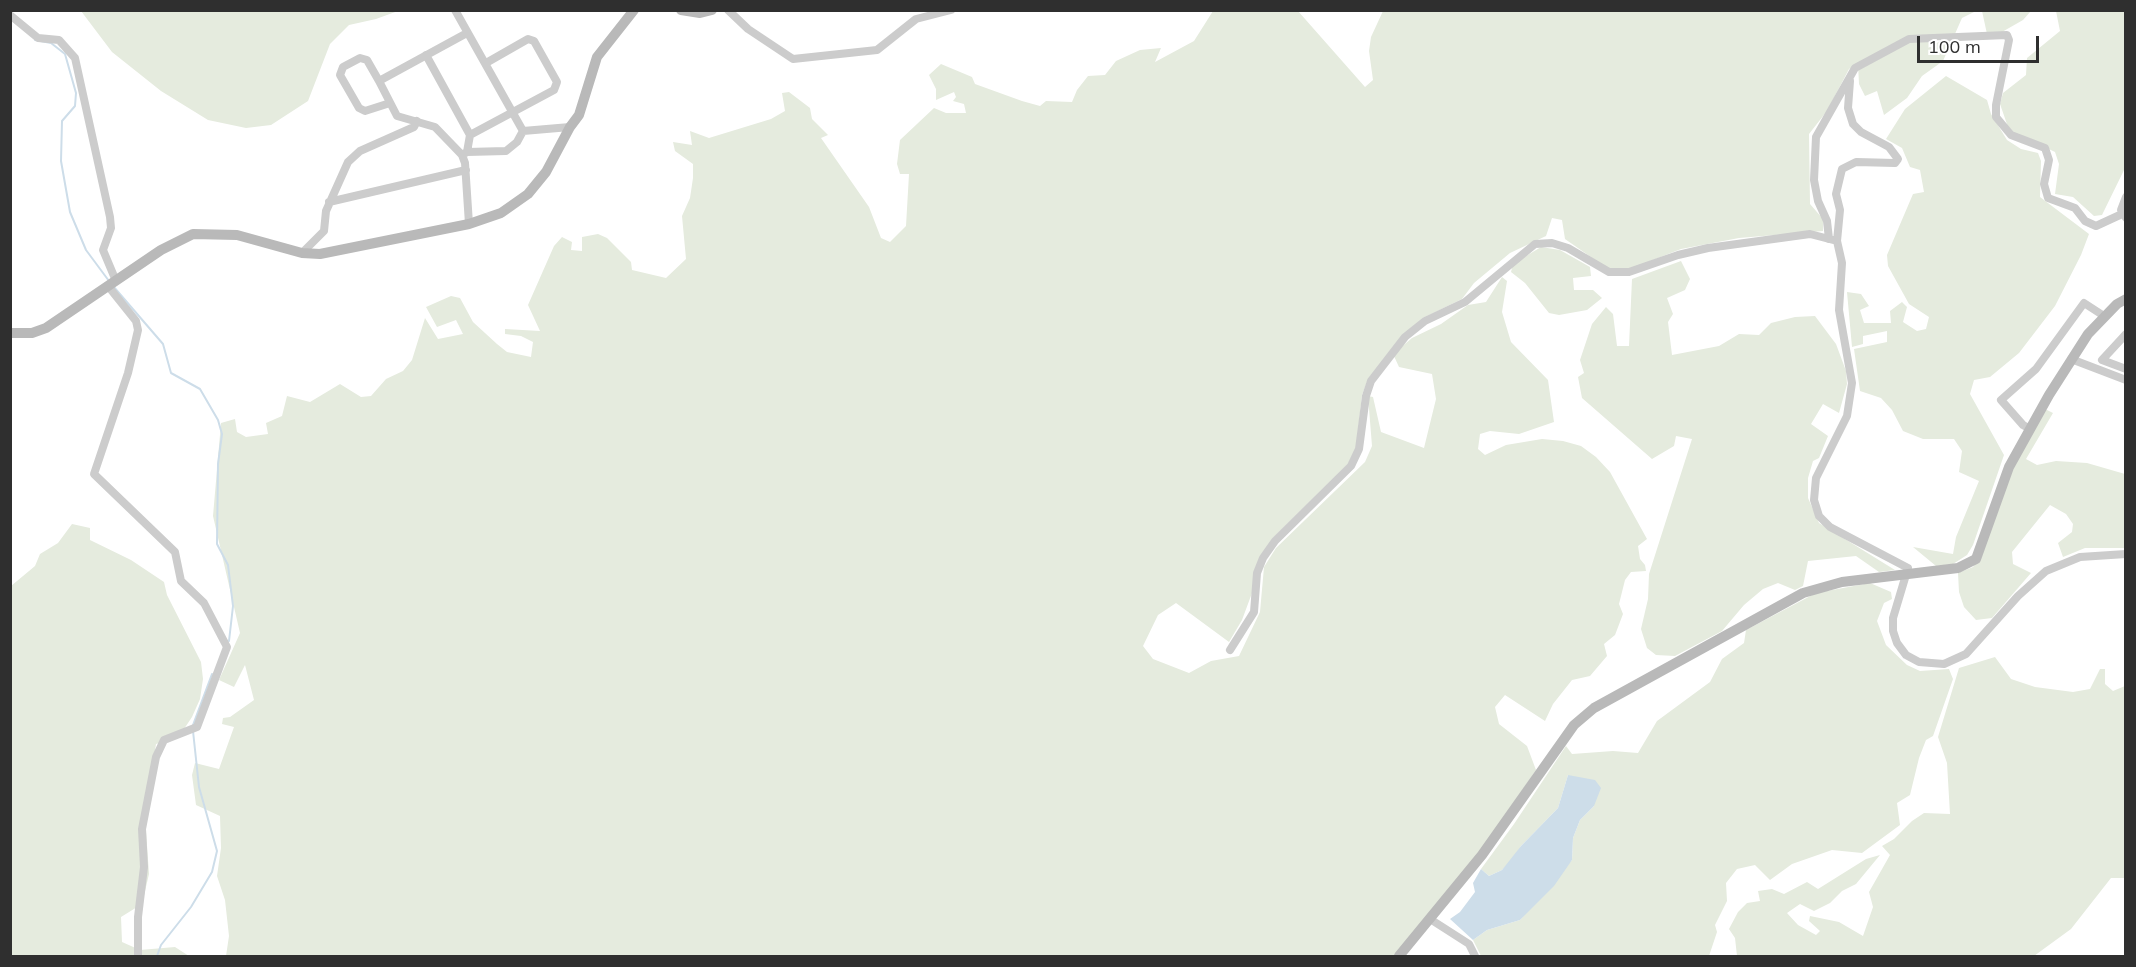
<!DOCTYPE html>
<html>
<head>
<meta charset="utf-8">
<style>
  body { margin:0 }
  #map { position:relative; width:2136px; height:967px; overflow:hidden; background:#fff; font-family:Mulish,sans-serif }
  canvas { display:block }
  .frame { position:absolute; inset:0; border:12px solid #2f2f2f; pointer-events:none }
  .scale { position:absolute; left:1917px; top:36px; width:122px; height:27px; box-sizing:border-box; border:3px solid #2f2f2f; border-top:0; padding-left:8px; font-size:18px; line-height:21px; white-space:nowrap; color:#2f2f2f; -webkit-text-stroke:4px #fff; paint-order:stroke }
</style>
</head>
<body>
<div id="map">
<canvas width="2136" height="967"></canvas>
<div class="frame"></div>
<div class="scale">100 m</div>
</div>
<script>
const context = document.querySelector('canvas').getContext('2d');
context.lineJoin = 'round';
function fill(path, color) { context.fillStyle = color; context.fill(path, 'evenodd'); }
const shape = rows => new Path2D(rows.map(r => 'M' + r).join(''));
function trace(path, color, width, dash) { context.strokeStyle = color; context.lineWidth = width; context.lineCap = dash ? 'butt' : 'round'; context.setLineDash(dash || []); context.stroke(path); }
const green = shape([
  [81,11,81,10,398,11,376,19,349,25,330,44,308,101,271,125,246,128,208,120,161,91,112,52],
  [1213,11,1298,11,1365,87,1373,80,1369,51,1371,37,1383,11,1976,11,1962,18,1943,61,1922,76,1907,98,1884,115,1877,91,1865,96,1859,84,1858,64,1849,69,1827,111,1809,134,1810,204,1823,219,1823,231,1739,238,1681,249,1630,269,1608,269,1565,239,1562,220,1552,218,1546,236,1510,253,1474,283,1462,299,1423,318,1403,335,1368,379,1362,395,1356,448,1348,464,1272,539,1242,620,1229,642,1176,603,1158,615,1143,646,1153,659,1189,673,1211,661,1239,656,1260,612,1264,567,1276,548,1365,462,1372,446,1368,396,1373,397,1381,432,1424,448,1436,399,1432,374,1399,367,1393,354,1412,338,1441,324,1468,305,1486,302,1502,277,1507,281,1502,312,1511,342,1548,380,1554,422,1519,434,1490,431,1480,434,1478,449,1485,455,1506,445,1542,439,1563,441,1581,446,1596,457,1610,472,1647,539,1638,546,1640,559,1645,565,1646,571,1631,572,1625,580,1619,604,1623,614,1615,635,1604,644,1607,656,1590,676,1572,680,1553,704,1545,721,1505,695,1495,707,1499,724,1527,746,1536,770,1479,854,1394,956,226,956,229,936,225,900,217,876,221,848,220,816,196,805,192,775,195,763,219,769,234,727,222,724,223,718,230,717,254,700,245,665,234,687,219,680,240,633,213,516,221,423,235,419,237,432,246,437,268,434,266,423,282,416,287,396,310,402,340,384,361,397,371,396,386,379,403,371,412,360,425,318,438,339,463,334,456,320,437,327,426,307,451,296,460,298,473,322,497,344,507,352,531,357,533,342,521,336,505,334,505,329,540,331,528,305,554,246,562,237,572,242,571,250,582,251,582,237,598,234,607,238,631,262,632,270,666,278,686,259,682,216,690,198,693,178,693,164,675,151,673,142,692,145,690,131,709,138,771,119,785,111,782,93,789,92,810,108,812,119,828,135,821,138,869,207,881,238,890,242,906,226,909,174,900,174,897,164,900,140,934,108,946,113,966,113,964,104,953,101,956,97,954,92,936,100,936,89,929,75,941,64,972,77,975,84,1022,101,1040,106,1046,101,1072,102,1077,90,1088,76,1105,75,1116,61,1140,50,1161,48,1155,62,1194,41],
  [1982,11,2031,11,2023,20,2002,32,1987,34],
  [2056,11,2125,11,2125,168,2102,215,2094,216,2073,197,2055,194,2059,164,2055,152,2009,130,2000,104,2003,93,2026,75,2027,58,2060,31],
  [1946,76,1987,100,1991,114,2007,140,2021,149,2038,153,2041,161,2040,197,2089,234,2081,255,2055,306,2019,353,1990,377,1974,380,1970,394,2004,455,1973,545,1967,555,1953,564,1936,566,1913,547,1953,554,1956,537,1979,481,1959,472,1962,451,1954,439,1923,439,1903,431,1892,410,1881,398,1860,391,1854,349,1887,342,1887,331,1863,336,1863,344,1852,347,1847,292,1861,294,1869,306,1860,310,1864,323,1891,323,1890,311,1902,302,1907,307,1903,322,1917,331,1926,329,1929,317,1909,304,1888,266,1887,255,1913,194,1924,192,1920,170,1910,167,1902,148,1886,139,1905,109],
  [1541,247,1560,250,1590,267,1591,276,1573,278,1574,290,1593,290,1602,298,1587,310,1559,315,1549,313,1525,283,1511,272,1513,264],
  [1681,261,1690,279,1685,290,1667,298,1673,314,1668,322,1672,355,1719,346,1739,334,1759,335,1771,323,1795,317,1815,316,1836,344,1846,371,1847,384,1839,413,1823,404,1811,424,1828,436,1819,458,1813,461,1808,478,1808,498,1819,523,1895,570,1879,572,1856,556,1808,561,1803,586,1795,590,1778,583,1763,589,1744,605,1722,631,1675,656,1656,655,1647,648,1641,629,1648,599,1649,574,1692,439,1676,436,1674,446,1652,459,1582,398,1578,377,1584,373,1580,360,1592,324,1606,307,1613,314,1617,346,1629,346,1632,279],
  [2045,409,2053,413,2026,459,2037,465,2056,461,2087,463,2125,474,2125,548,2085,548,2063,557,2058,543,2072,532,2073,524,2066,514,2050,505,2012,552,2013,564,2031,573,1992,618,1976,620,1964,607,1959,592,1958,573,1973,567,1979,559,2012,469],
  [72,524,90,528,90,540,131,560,164,582,167,595,201,662,203,679,200,699,192,717,178,738,156,744,145,816,149,874,142,904,121,917,122,942,140,950,175,947,189,956,11,956,11,586,35,566,40,554,58,543],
  [1870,583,1891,592,1892,599,1884,603,1877,621,1886,645,1907,665,1920,671,1949,669,1953,679,1933,736,1926,740,1919,758,1910,795,1897,803,1900,825,1862,853,1832,850,1792,864,1770,880,1755,865,1737,869,1726,883,1727,901,1715,925,1717,932,1709,956,1481,956,1473,940,1487,930,1520,920,1572,860,1573,838,1580,820,1594,806,1568,775,1558,808,1521,846,1513,859,1502,870,1489,876,1481,869,1514,824,1566,746,1572,754,1613,751,1638,753,1657,721,1710,682,1722,659,1744,643,1746,630,1816,593],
  [1995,657,2011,679,2035,687,2073,692,2090,689,2100,669,2105,669,2105,684,2113,691,2125,686,2125,878,2111,878,2071,929,2034,956,1737,956,1735,938,1729,929,1738,912,1747,903,1760,901,1758,891,1772,889,1784,894,1807,882,1818,889,1866,859,1880,855,1856,884,1842,891,1830,903,1814,911,1800,904,1787,913,1798,925,1816,935,1820,931,1809,921,1810,916,1839,922,1863,936,1873,907,1869,892,1890,855,1882,846,1894,839,1912,821,1924,813,1950,814,1947,763,1938,737,1959,668]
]);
const water = shape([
  [1568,775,1595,780,1601,788,1594,806,1580,820,1573,838,1572,860,1554,886,1520,920,1487,930,1473,940,1450,919,1460,912,1475,892,1473,883,1481,869,1489,876,1502,870,1521,846,1558,808]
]);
const stream = shape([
  [35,40,51,43,65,54,76,93,75,106,62,121,61,161,70,212,86,250,109,281],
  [113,286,163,344,171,373,200,389,218,420,222,434,218,464,217,544,228,565,233,606,229,641],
  [193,725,212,674],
  [157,956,161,945,191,907,212,872,217,851,199,787,193,731]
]);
const street = shape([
  [455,10,523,131],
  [728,10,748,29,793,59,877,50,916,19,951,10],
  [10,15,38,38,59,40,75,58,110,217,111,228,103,250,116,281],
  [426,55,470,135,467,152],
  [379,81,467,33],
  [390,103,365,111,359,108,340,75,343,67,360,58,367,60,379,81,397,116,435,127,462,155,465,163,469,224],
  [470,135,554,90,557,82,534,41,528,39,486,63],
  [462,155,467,152,506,151,517,142,523,131,570,127],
  [2126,197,2121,210,2126,218],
  [329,202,466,170],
  [1829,239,1827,221,1818,201,1814,180,1816,137,1855,68,1909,39,2007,35,2009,40,1996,105,1996,117,2011,135,2045,148,2049,160,2044,184,2048,198,2075,208,2085,221,2096,226,2122,214],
  [1837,241,1840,210,1836,194,1842,169,1856,162,1895,163,1898,159,1889,147,1861,132,1853,124,1848,108,1850,81],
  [302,253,324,231,326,211,348,162,360,151,414,127,417,121],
  [108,286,136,321,138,330,128,373,94,474,175,552,181,581,204,603,227,647,197,727,164,740,156,757,142,829,144,867,138,917,138,956],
  [2126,334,2102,360,2126,369],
  [2071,359,2126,380],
  [2030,429,2023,425,2001,400,2036,369,2084,303,2104,316],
  [1230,650,1254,612,1257,573,1263,558,1275,541,1351,466,1359,449,1366,396,1371,381,1405,337,1425,321,1465,302,1535,244,1552,243,1568,248,1609,272,1629,272,1678,255,1708,248,1810,234,1837,241,1842,263,1839,310,1852,383,1847,416,1816,478,1814,500,1819,516,1830,527,1908,568,1893,618,1893,631,1897,643,1906,655,1919,662,1944,664,1966,654,2018,596,2046,571,2080,557,2126,554],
  [1430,919,1469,944,1475,956]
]);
const secondary = shape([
  [681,10,700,13,712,10],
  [10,333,32,333,46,328,161,250,193,234,237,235,302,253,320,254,469,224,501,213,528,194,546,172,570,127,579,115,597,57,634,10],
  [1399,956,1482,855,1574,725,1594,708,1803,593,1842,582,1958,568,1976,559,2009,467,2049,395,2088,334,2117,304,2126,299]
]);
fill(green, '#e5ebde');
fill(water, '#cddde9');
trace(stream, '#cddde9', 2);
trace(street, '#ccc', 8);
trace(secondary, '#b9b9b9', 10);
</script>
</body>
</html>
